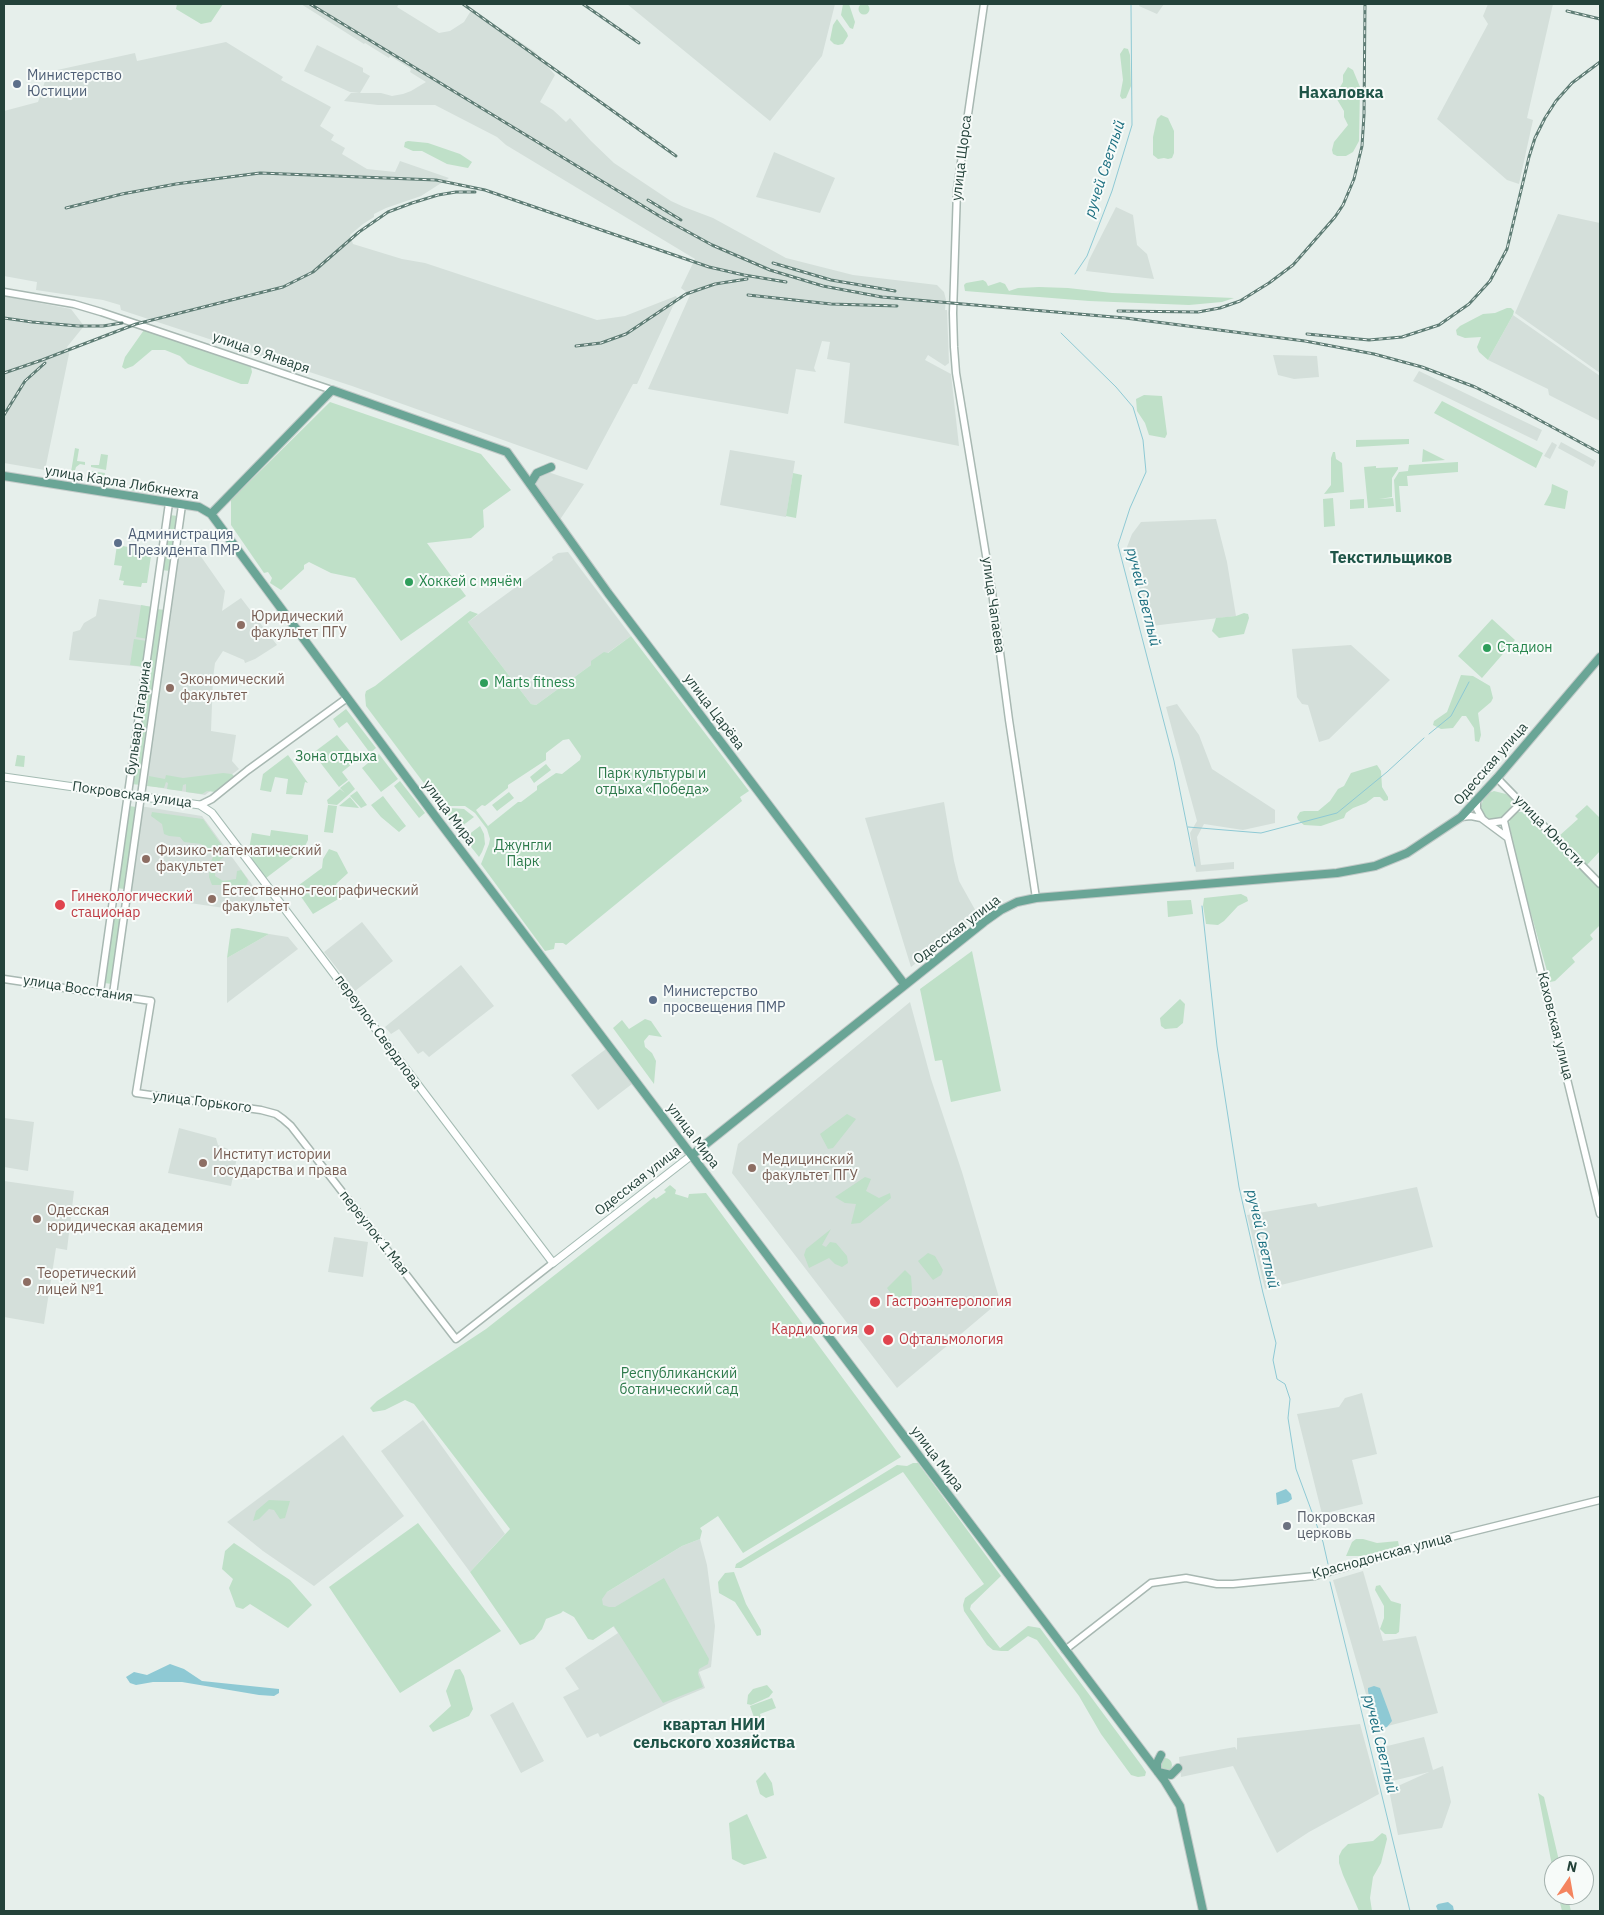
<!DOCTYPE html>
<html>
<head>
<meta charset="utf-8">
<style>
  body { margin:0 }
  #map { position:relative; width:1604px; height:1915px; overflow:hidden; background:#e6efeb; font-family:"IBM Plex Sans",sans-serif }
  canvas { display:block }
  .frame { position:absolute; inset:0; border:5px solid #24423a; pointer-events:none }
  .north { position:absolute; left:1544px; top:1855px; width:50px; height:50px; box-sizing:border-box; background:#f7fbf9; border:1px solid #a3b1ad; border-radius:50%; rotate:12deg; font-size:14px; font-weight:700; line-height:20px; text-align:center; color:#24423a }
  .north::after { content:''; display:block; margin:auto; width:18px; height:22px; background:#f4845f; clip-path:polygon(50% 0,100% 100%,50% 72%,0 100%) }
</style>
</head>
<body>
<div id="map">
<canvas width="1604" height="1915"></canvas>
<div class="frame"></div>
<div class="north">N</div>
</div>
<script>
const context = document.querySelector('canvas').getContext('2d');
context.lineJoin = 'round';
function fill(path, color) { context.fillStyle = color; context.fill(path, 'evenodd'); }
const shape = rows => new Path2D(rows.map(r => 'M' + r).join(''));
function trace(path, color, width, dash) { context.strokeStyle = color; context.lineWidth = width; context.lineCap = dash ? 'butt' : 'round'; context.setLineDash(dash || []); context.stroke(path); }
function write(font, color, halo, rows, align = 'center') {
  context.font = font + ' "IBM Plex Sans",sans-serif'; context.lineWidth = 4; context.setLineDash([]); context.textBaseline = 'middle'; context.strokeStyle = halo; context.fillStyle = color; for (const [text, x, y, turn = 0] of rows) {
    context.save(); context.translate(x, y); context.rotate((+turn || 0) * Math.PI / 180); context.textAlign = isNaN(turn) ? turn : align; if (halo) context.strokeText(text, 0, 0); context.fillText(text, 0, 0); context.restore();
  }
}
const built = shape([
  [301,4,399,4,397,7,439,33,450,31,464,22,472,9,535,52,555,75,540,102,553,110,566,122,570,118,591,141,614,163,671,201,684,207,713,218,786,258,853,275,937,285,944,292,946,300,945,310,947,310,949,363,945,366,928,355,925,360,951,374,959,446,844,423,850,363,827,359,830,342,822,341,814,368,816,372,796,369,788,414,648,389,690,295,681,288,695,259,506,145,497,137,435,105,378,105,344,101,351,93,381,93,392,96,403,94,411,91,426,82,410,72,411,69,390,56,389,58,365,43,364,44],
  [627,4,835,4,822,56,770,121],
  [1140,4,1164,4,1157,14,1139,6],
  [1488,4,1553,4,1527,118,1533,120,1519,184,1507,180,1437,119,1488,24,1483,16],
  [226,42,283,77,281,80,331,107,320,126,334,135,331,140,345,148,342,154,367,169,395,172,400,161,449,178,421,196,386,208,374,214,374,217,363,224,350,235,353,244,402,259,425,263,597,320,625,316,676,296,678,300,673,306,637,384,633,384,587,470,352,386,121,310,120,305,103,300,36,290,37,282,4,276,4,111,38,102,48,72,135,53,137,61],
  [317,45,363,68,363,72,370,76,360,93,350,92,304,71],
  [774,152,835,178,820,213,756,197],
  [1116,207,1133,215,1137,245,1147,254,1154,279,1086,271,1089,260],
  [1558,214,1600,223,1600,373,1515,313],
  [4,296,71,309,84,326,67,347,69,354,45,470,4,463],
  [1513,315,1600,376,1600,421,1549,395,1548,389,1488,360],
  [1273,355,1317,356,1319,377,1294,379,1278,375],
  [1419,371,1542,430,1537,441,1413,381],
  [1552,442,1557,445,1550,459,1544,456],
  [1561,442,1596,461,1593,467,1558,448],
  [730,450,795,461,786,517,720,505],
  [545,471,584,484,559,521,532,483,533,479],
  [1216,519,1227,562,1236,616,1151,626,1127,547,1132,534,1141,522],
  [195,548,225,591,222,611,241,598,277,645,255,659,245,663,244,660,223,651,215,663,213,678,211,731,236,735,232,761,239,769,205,795,143,785,164,634,168,631,177,557],
  [568,552,631,636,536,705,531,704,468,622,553,560,552,557,558,553],
  [99,599,152,607,144,667,69,660,73,632,80,630,84,623,96,616],
  [1351,645,1390,680,1329,739,1319,742,1308,705,1302,704,1297,697,1292,649],
  [1177,704,1199,735,1212,769,1275,810,1275,823,1243,830,1204,824,1197,837,1201,865,1234,862,1234,869,1196,872,1190,833,1197,821,1166,707],
  [944,802,954,861,959,881,978,915,911,967,865,818],
  [140,806,202,816,256,890,252,912,127,894],
  [362,922,393,961,355,991,324,952],
  [269,934,288,937,298,949,227,1003,227,958],
  [461,965,494,1006,429,1057,423,1051,418,1054,399,1029,391,1034,385,1027],
  [910,1002,931,1079,962,1172,1000,1301,897,1388,732,1173,738,1144],
  [606,1049,632,1084,598,1110,571,1075],
  [4,1118,34,1122,28,1171,4,1167],
  [179,1128,216,1138,218,1145,238,1153,231,1186,168,1173],
  [4,1181,74,1191,67,1250,56,1248,44,1324,4,1317],
  [1417,1187,1433,1247,1265,1289,1247,1215,1316,1203,1318,1207],
  [334,1237,368,1242,363,1277,328,1272],
  [1362,1393,1377,1454,1352,1460,1363,1504,1322,1514,1297,1414,1339,1407,1345,1398],
  [423,1420,505,1534,470,1572,381,1451],
  [343,1435,404,1516,314,1586,263,1551,227,1522],
  [700,1539,707,1565,715,1626,711,1667,699,1672,705,1688,669,1703,600,1737,598,1733,587,1738,563,1697,579,1689,565,1668,618,1633,594,1600,682,1546],
  [1363,1571,1383,1641,1416,1636,1438,1713,1376,1729,1333,1580],
  [513,1702,544,1761,521,1773,490,1715],
  [1360,1724,1379,1794,1309,1832,1277,1853,1233,1766,1181,1777,1179,1757,1235,1747,1237,1750,1237,1738],
  [1424,1737,1433,1770,1443,1766,1451,1802,1442,1828,1398,1835,1389,1790,1429,1772,1388,1782,1379,1748]
]);
const green = shape([
  '858.5 9a5.5 5.5 0 1 1 11 0a5.5 5.5 0 1 1-11 0Z',
  [177,4,223,4,211,22,201,24,176,9],
  [843,4,849,4,855,22,853,29,850,28,841,15],
  [837,19,847,33,848,36,843,44,838,45,834,44,830,40,833,25],
  [1124,48,1128,49,1130,55,1131,86,1126,98,1122,99,1120,96,1123,80,1120,54],
  [1348,67,1353,70,1360,87,1359,141,1353,152,1346,156,1337,156,1333,154,1332,150,1334,142,1348,125,1344,117,1344,111,1335,96,1343,82,1343,75],
  [1161,115,1168,118,1174,131,1174,153,1172,158,1168,159,1164,158,1158,159,1153,155,1153,137,1157,119],
  [408,141,428,143,460,154,472,162,468,168,447,164,422,151,413,151,404,147,405,142],
  [983,280,986,282,988,286,1000,282,1005,284,1009,291,1018,288,1039,287,1068,288,1112,293,1234,298,1222,302,1189,305,1089,301,965,291,964,285,966,283],
  [1507,308,1511,308,1514,311,1513,315,1488,360,1479,352,1477,347,1481,337,1465,338,1457,335,1456,330,1460,326,1483,314,1495,313],
  [144,330,251,367,252,372,248,384,241,384,198,368,188,364,180,356,165,350,152,350,133,366,125,369,122,367,125,357],
  [1144,395,1162,396,1167,434,1165,438,1149,435,1145,423,1137,411,1136,399],
  [1442,401,1543,453,1536,468,1434,413],
  [330,402,481,454,511,490,483,510,484,527,471,538,427,543,466,596,401,641,355,578,331,573,309,562,304,565,304,569,281,590,270,583,272,578,268,572,264,573,231,525,231,500],
  [1409,439,1409,444,1356,447,1356,440],
  [75,448,79,449,77,461,85,462,85,465,80,464,76,467,74,474,77,478,83,480,70,478],
  [1423,449,1445,460,1422,462],
  [1333,452,1335,452,1336,459,1342,463,1344,492,1324,494,1331,485,1331,458],
  [101,454,108,455,106,470,91,467,91,465,99,465],
  [1458,462,1458,472,1407,476,1408,486,1399,486,1401,512,1396,512,1394,480,1399,472,1408,471,1409,465],
  [1376,466,1376,468,1398,467,1398,469,1392,478,1392,497,1379,499,1393,498,1394,506,1368,508,1364,467],
  [90,471,105,473,104,482,87,479],
  [793,473,802,475,796,518,786,516],
  [1552,484,1568,491,1565,509,1544,505,1551,492],
  [110,485,160,492,160,495,111,487],
  [1333,498,1335,526,1324,527,1323,499],
  [1364,499,1364,508,1350,509,1350,500],
  [169,515,178,516,170,571,161,570],
  [117,545,145,550,144,555,151,556,147,583,142,583,141,587,123,585,124,581,119,580,122,566,114,565],
  [141,605,152,607,148,639,136,637],
  [156,609,166,610,141,785,131,784],
  [470,611,478,614,468,622,531,704,536,705,591,665,591,661,604,652,608,653,631,636,749,791,740,797,742,801,566,945,563,943,555,943,554,949,545,951,481,864,489,844,490,839,487,829,475,813,465,806,441,806,366,706,365,695,366,691,375,686],
  [569,739,581,756,580,760,562,774,556,773,537,786,537,790,521,802,518,802,488,826,476,810,482,805,485,806,508,788,508,785,546,760,546,753,563,740],
  [1244,613,1248,614,1249,618,1244,634,1219,638,1212,631,1216,618,1236,616],
  [1492,619,1515,640,1482,678,1458,656],
  [134,639,147,641,144,667,130,665],
  [1461,675,1473,676,1490,686,1493,698,1491,702,1478,713,1481,735,1479,742,1475,741,1474,728,1466,716,1462,716,1453,728,1441,729,1433,725,1434,721,1447,712],
  [346,709,376,748,370,753,347,722,339,728,333,719],
  [337,735,357,760,342,772,348,780,339,787,313,753],
  [379,754,398,779,381,792,362,768],
  [17,755,25,756,24,767,15,766],
  [288,755,308,783,305,782,302,795,286,794,288,779,275,777,271,792,260,790,263,774],
  [546,764,551,770,534,783,530,777],
  [1377,765,1381,771,1382,787,1388,797,1388,800,1384,801,1380,797,1374,797,1366,803,1353,808,1346,813,1344,818,1321,826,1304,825,1298,820,1297,817,1300,812,1304,811,1318,811,1330,801,1338,789,1344,786,1351,773],
  [223,773,232,774,236,778,215,792,207,791,202,794,186,792,186,784,183,785,182,791,167,789,168,783,166,782,164,788,147,786,149,776,165,779,166,775,183,778],
  [349,781,355,789,337,805,328,804,327,800,340,789,345,793,340,788],
  [400,781,425,813,419,818,394,786],
  [357,791,367,805,361,808,350,796],
  [1494,791,1506,794,1513,800,1510,811,1501,818,1492,820,1486,817,1482,812,1481,806,1483,800,1489,793],
  [509,792,514,798,497,811,492,805],
  [383,796,406,826,399,832,381,817,371,805],
  [350,797,359,808,339,806],
  [328,805,337,806,333,833,324,832],
  [1587,805,1600,818,1600,851,1587,865,1559,836,1578,819,1575,816],
  [129,806,136,807,124,889,117,888],
  [450,808,464,809,474,817,458,829,443,809],
  [152,812,203,819,228,854,221,859,216,866,215,876,223,881,236,879,237,871,241,870,248,880,247,884,242,890,225,885,212,885,209,877,210,864,215,852,201,844,184,842,180,837,169,836,164,834,162,824,151,816],
  [1516,812,1522,812,1530,815,1600,886,1600,925,1590,935,1593,939,1572,958,1575,962,1555,981,1550,982,1517,863,1509,823,1511,817],
  [480,826,484,834,485,844,482,852,479,857,464,838],
  [271,830,308,835,308,840,303,850,266,878,248,854,252,833,270,836],
  [329,849,337,852,348,873,336,884,340,895,340,898,313,914,295,888,322,868,323,859],
  [1241,894,1247,897,1248,901,1238,906,1224,921,1218,925,1206,924,1203,905,1204,898],
  [1191,900,1193,914,1168,917,1167,901],
  [114,912,122,913,112,984,104,983],
  [238,928,269,934,227,958,231,929],
  [972,951,1001,1091,951,1102,942,1060,935,1061,920,989],
  [1180,999,1185,1004,1183,1023,1177,1028,1165,1029,1161,1026,1160,1018],
  [645,1019,651,1021,662,1037,649,1035,644,1041,645,1047,652,1053,656,1061,654,1084,613,1028,622,1020,629,1029],
  [847,1114,856,1119,833,1148,828,1149,820,1134],
  [865,1177,871,1179,866,1191,879,1198,890,1193,891,1198,860,1223,851,1224,856,1204,845,1203,835,1197],
  [670,1185,676,1190,675,1194,688,1198,689,1194,706,1193,901,1457,743,1553,718,1516,700,1528,702,1531,700,1539,682,1546,607,1592,602,1599,603,1605,609,1607,615,1607,664,1578,709,1659,708,1664,699,1669,698,1674,703,1687,663,1703,614,1626,593,1640,588,1639,574,1617,563,1611,561,1613,546,1619,542,1629,534,1639,520,1645,470,1572,510,1529,414,1404,405,1400,385,1410,373,1412,370,1408,377,1401,486,1329,654,1197,656,1199,666,1192,664,1190],
  [831,1229,822,1245,826,1247,830,1242,836,1243,847,1256,848,1263,842,1267,835,1264,829,1258,809,1268,804,1255,806,1249],
  [928,1253,935,1256,943,1270,941,1275,933,1280,918,1261],
  [905,1270,911,1276,912,1289,911,1300,905,1303,896,1301,887,1288],
  [913,1463,918,1463,1001,1576,971,1605,970,1609,1000,1648,1028,1626,1040,1628,1142,1766,1146,1772,1145,1776,1138,1777,1131,1775,1101,1734,1079,1696,1037,1640,1028,1636,1008,1651,1001,1651,993,1650,987,1645,964,1611,963,1605,965,1598,984,1584,903,1472,741,1568,735,1568,736,1564,897,1465,907,1466],
  [269,1500,290,1501,285,1518,280,1519,274,1510,269,1509,259,1519,253,1521,256,1511],
  [418,1523,501,1631,400,1693,329,1587],
  [1356,1539,1363,1539,1377,1543,1398,1541,1399,1546,1363,1556,1346,1556,1352,1542],
  [234,1543,290,1580,312,1605,288,1628,250,1604,243,1609,236,1607,229,1588,233,1579,222,1569,225,1551],
  [734,1572,746,1604,761,1630,761,1635,757,1636,735,1602,719,1593,718,1582,725,1573],
  [1380,1585,1391,1601,1401,1604,1399,1632,1396,1634,1385,1634,1380,1629,1384,1618,1384,1606,1375,1590,1376,1586],
  [460,1669,464,1676,473,1709,469,1716,433,1732,429,1726,451,1706,446,1691,455,1670],
  [767,1685,773,1692,769,1697,751,1705,747,1704,748,1695,753,1689],
  [772,1698,776,1708,760,1714,762,1721,756,1723,750,1706],
  '1158 1765a7 7 0 1 1 14 0a7 7 0 1 1-14 0Z',
  [765,1772,772,1783,774,1795,766,1798,760,1794,756,1781],
  [1538,1793,1544,1797,1560,1865,1554,1865,1554,1876],
  [747,1814,767,1858,744,1865,732,1859,729,1823],
  [1382,1833,1386,1835,1387,1839,1381,1863,1373,1877,1370,1898,1372,1911,1359,1911,1343,1875,1339,1863,1339,1856,1342,1850,1348,1844,1373,1841],
  [1558,1895,1567,1895,1571,1911,1562,1911]
]);
const water = shape([
  [1286,1489,1291,1494,1292,1499,1288,1502,1277,1505,1276,1493],
  [170,1664,184,1669,202,1681,279,1689,279,1693,274,1696,259,1695,182,1682,153,1682,136,1685,130,1683,126,1677,134,1672,147,1675],
  [1374,1686,1380,1688,1390,1715,1392,1721,1387,1727,1383,1728,1374,1720,1368,1691,1368,1688],
  [1448,1902,1453,1906,1454,1911,1438,1911,1436,1906,1438,1904]
]);
const stream = shape([
  [1075,274,1087,256,1112,191,1132,125,1131,4],
  [1061,333,1116,387,1133,407,1143,440,1146,472,1130,508,1118,545,1174,761,1195,866],
  [1429,734,1451,716,1469,682],
  [1188,827,1261,833,1337,813,1387,772,1424,738],
  [1202,906,1217,1046,1239,1187,1263,1293,1276,1343,1273,1360,1277,1379,1285,1384,1290,1399,1288,1418,1296,1469,1323,1542,1328,1564],
  [1330,1582,1410,1911]
]);
const tertiary = shape([
  [984,4,957,190,953,313,954,347,956,373,992,592,1009,720,1036,898],
  [4,292,74,304,101,312,332,390],
  [1497,778,1600,884],
  [1477,801,1477,809,1482,818],
  [200,805,212,799,248,770,347,698],
  [1461,817,1471,816,1481,818,1508,838,1600,1214],
  [1504,821,1508,838],
  [1489,823,1503,821,1521,803],
  [4,979,151,1001,136,1093,261,1110,276,1114,283,1119,291,1126,378,1238,456,1339,553,1263],
  [100,992,169,503],
  [113,994,182,505],
  [1065,1650,1151,1583,1186,1578,1217,1584,1233,1584,1315,1576,1455,1536,1600,1500]
]);
const secondary = shape([
  [4,777,200,805,212,813,553,1263,692,1155]
]);
const primary = shape([
  [4,476,199,507,211,514,438,820,1164,1780,1180,1806,1203,1911],
  [530,484,537,473,551,467],
  [211,514,332,390,507,452,608,593,905,985],
  [692,1155,984,922,1001,910,1017,902,1036,898,1337,873,1375,866,1407,853,1461,817,1497,778,1600,657],
  [1157,1770,1157,1763,1161,1755],
  [1158,1772,1171,1775,1178,1768]
]);
const rail = shape([
  [310,4,661,217,712,245,770,270,823,286,882,297,1125,318,1305,341,1374,354,1422,367,1475,387,1519,409,1600,453],
  [463,4,676,156],
  [583,4,639,43],
  [1567,11,1600,19],
  [648,200,681,220],
  [66,208,122,194,176,184,260,173,436,180,485,190,709,267,744,275,786,282],
  [773,263,831,280,895,291],
  [748,295,831,304,897,306],
  [1118,311,1198,312,1220,308,1240,301,1269,283,1293,265,1335,217,1343,205,1354,179,1362,146,1364,115,1365,4],
  [4,318,32,322,78,326,103,326,122,323],
  [1307,334,1369,340,1402,337,1439,325,1469,304,1490,281,1507,249,1529,157,1535,138,1545,118,1556,101,1572,83,1600,62],
  [576,346,601,343,626,334,686,294,715,284,747,279],
  [4,373,42,360,136,324,283,287,313,272,359,232,388,212,412,203,438,195,456,192,475,192],
  [4,415,25,381,45,363]
]);
const markers = [
  [17,84,5,"#5c6f8a"],
  [118,543,5,"#5c6f8a"],
  [409,582,5,"#2e9e5b"],
  [241,625,5,"#8d6e63"],
  [1487,648,5,"#2e9e5b"],
  [484,683,5,"#2e9e5b"],
  [170,688,5,"#8d6e63"],
  [146,859,5,"#8d6e63"],
  [212,899,5,"#8d6e63"],
  [60,905,6,"#e0444e"],
  [653,1000,5,"#5c6f8a"],
  [203,1163,5,"#8d6e63"],
  [752,1168,5,"#8d6e63"],
  [37,1219,5,"#8d6e63"],
  [27,1282,5,"#8d6e63"],
  [875,1302,6,"#e0444e"],
  [869,1330,6,"#e0444e"],
  [888,1340,6,"#e0444e"],
  [1287,1526,5,"#6b7280"]
];
const serviceNames = [
  ["Министерство",27,76],
  ["Юстиции",27,92],
  ["Администрация",128,535],
  ["Президента ПМР",128,551],
  ["Министерство",663,992],
  ["просвещения ПМР",663,1008]
];
const streetNames = [
  ["улица Щорса",962,158,-83],
  ["улица 9 Января",261,353,19],
  ["улица Карла Либкнехта",122,483,9],
  ["улица Чапаева",993,605,82],
  ["улица Царёва",714,712,53],
  ["бульвар Гагарина",139,718,-82],
  ["Одесская улица",1491,764,-49],
  ["Покровская улица",132,795,8],
  ["улица Мира",449,813,53],
  ["улица Юности",1549,831,46],
  ["Одесская улица",957,930,-37],
  ["улица Восстания",78,989,9],
  ["Каховская улица",1555,1026,76],
  ["переулок Свердлова",378,1032,54],
  ["улица Горького",202,1102,7],
  ["улица Мира",693,1136,53],
  ["Одесская улица",638,1181,-38],
  ["переулок 1 Мая",374,1233,52],
  ["улица Мира",937,1459,53],
  ["Краснодонская улица",1382,1556,-15]
];
const leisureNames = [
  ["Хоккей с мячём",419,582],
  ["Стадион",1497,648],
  ["Marts fitness",494,683]
];
const educationNames = [
  ["Юридический",251,617],
  ["факультет ПГУ",251,633],
  ["Экономический",180,680],
  ["факультет",180,696],
  ["Физико-математический",156,851],
  ["факультет",156,867],
  ["Естественно-географический",222,891],
  ["факультет",222,907],
  ["Институт истории",213,1155],
  ["государства и права",213,1171],
  ["Медицинский",762,1160],
  ["факультет ПГУ",762,1176],
  ["Одесская",47,1211],
  ["юридическая академия",47,1227],
  ["Теоретический",37,1274],
  ["лицей №1",37,1290]
];
const parkNames = [
  ["Зона отдыха",336,757],
  ["Парк культуры и",652,774],
  ["отдыха «Победа»",652,790],
  ["Джунгли",523,846],
  ["Парк",523,862],
  ["Республиканский",679,1374],
  ["ботанический сад",679,1390]
];
const healthNames = [
  ["Гинекологический",71,897],
  ["стационар",71,913],
  ["Гастроэнтерология",886,1302],
  ["Кардиология",858,1330,"right"],
  ["Офтальмология",899,1340]
];
const worshipNames = [
  ["Покровская",1297,1518],
  ["церковь",1297,1534]
];
const waterNames = [
  ["ручей Светлый",1105,169,-72],
  ["ручей Светлый",1143,597,76],
  ["ручей Светлый",1262,1239,77],
  ["ручей Светлый",1380,1744,76]
];
const quarterNames = [
  ["Нахаловка",1341,93],
  ["Текстильщиков",1391,558],
  ["квартал НИИ",714,1725],
  ["сельского хозяйства",714,1743]
];
fill(built, '#d4dfda');
fill(green, '#bfe0c8');
fill(water, '#8ec9d4');
trace(stream, '#8ec9d4', 1);
trace(tertiary, '#a8b8b2', 9);
trace(secondary, '#a4bbb3', 9);
trace(primary, '#c2cac8', 10);
trace(tertiary, '#fff', 6);
trace(secondary, '#fff', 7);
trace(primary, '#6aa596', 8);
trace(rail, '#5f7d75', 3);
trace(rail, '#f7fbf9', 1, [4]);
for (const [x, y, r, color] of markers) { const dot = new Path2D(); dot.arc(x, y, r, 0, 2 * Math.PI); context.fillStyle = color; context.fill(dot); trace(dot, '#f7fbf9', 2); }
write('14px', '#4e5e75', '#f7fbf9', serviceNames, 'left');
write('14px', '#24423a', '#f7fbf9', streetNames);
write('14px', '#27864d', '#f7fbf9', leisureNames, 'left');
write('14px', '#785e54', '#f7fbf9', educationNames, 'left');
write('14px', '#2d7a4b', '#f7fbf9', parkNames);
write('14px', '#be3a42', '#f7fbf9', healthNames, 'left');
write('14px', '#5b616d', '#f7fbf9', worshipNames, 'left');
write('italic 15px', '#1c6f80', '#f7fbf9', waterNames);
write('bold 16px', '#1f5548', '#f7fbf9', quarterNames);
</script>
</body>
</html>
